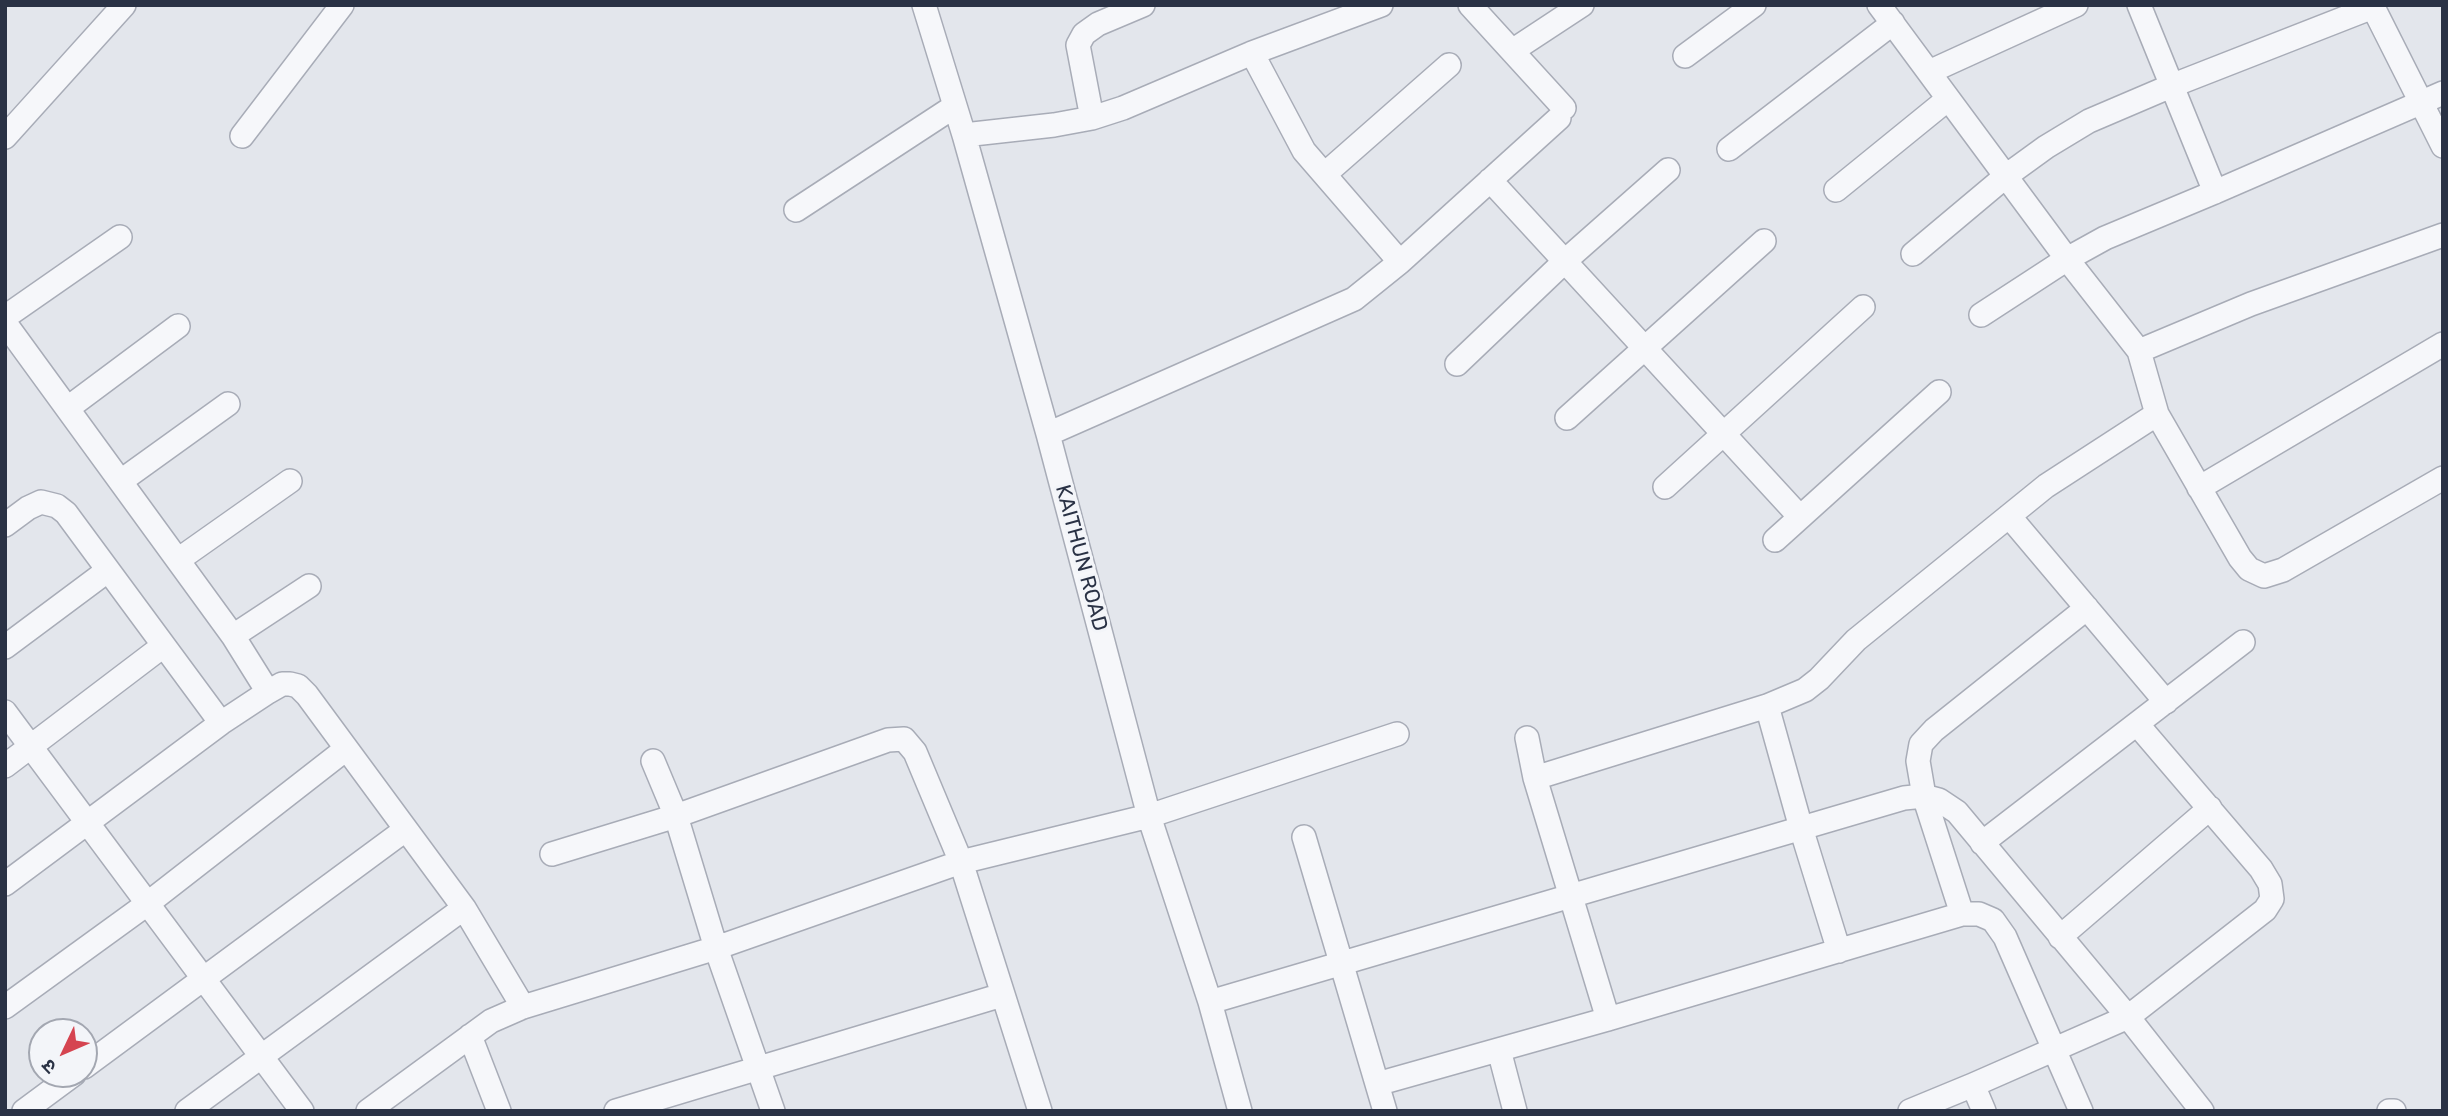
<!DOCTYPE html>
<html>
<head>
<meta charset="utf-8">
<style>
  body { margin:0 }
  #map { position:relative; width:2448px; height:1116px; overflow:hidden; background:#e3e6ec; font-family:Rubik,"Noto Sans Devanagari",sans-serif }
  canvas { display:block }
  .frame { position:absolute; inset:0; border:7px solid #2a3245; pointer-events:none }
  .north { position:absolute; left:28px; top:1018px; width:70px; height:70px; box-sizing:border-box; background:#f3f5f9; border:2px solid #a3a7b1; border-radius:50%; rotate:226deg; font-size:19px; font-weight:700; line-height:28px; text-align:center; color:#2a3245 }
  .north::after { content:''; display:block; margin:auto; width:24px; height:32px; background:#d54450; clip-path:polygon(50% 0,100% 100%,50% 72%,0 100%) }
</style>
</head>
<body>
<div id="map">
<canvas width="2448" height="1116"></canvas>
<div class="frame"></div>
<div class="north">उ</div>
</div>
<script>
const context = document.querySelector('canvas').getContext('2d');
context.lineJoin = 'round';
const shape = rows => new Path2D(rows.map(r => 'M' + r).join(''));
function trace(path, color, width, dash) { context.strokeStyle = color; context.lineWidth = width; context.lineCap = dash ? 'butt' : 'round'; context.setLineDash(dash || []); context.stroke(path); }
function write(font, color, halo, rows, align = 'center') {
  context.font = font + ' Rubik,sans-serif'; context.lineWidth = 6; context.setLineDash([]); context.textBaseline = 'middle'; context.strokeStyle = halo; context.fillStyle = color; for (const [text, x, y, turn = 0] of rows) {
    context.save(); context.translate(x, y); context.rotate((+turn || 0) * Math.PI / 180); context.textAlign = isNaN(turn) ? turn : align; if (halo) context.strokeText(text, 0, 0); context.fillText(text, 0, 0); context.restore();
  }
}
const minor = shape([
  [924,5,964,135,1048,434,1149,816,1210,1002,1240,1111],
  [1470,5,1564,108],
  [1879,5,2067,259,2139,351,2157,414,2240,558,2249,569,2264,576,2283,570,2443,478],
  [2139,5,2215,192],
  [2372,5,2443,146],
  [1512,51,1582,5],
  [1252,53,1304,151,1400,262],
  [1685,56,1754,5],
  [1929,72,2076,5],
  [1092,118,1078,45,1084,34,1098,24,1143,5],
  [964,135,1054,125,1092,118,1123,108,1252,53,1381,5],
  [242,136,342,5],
  [5,137,124,5],
  [1729,149,1893,23],
  [1325,174,1449,65],
  [1490,180,1800,517],
  [1836,190,1948,99],
  [796,210,955,106],
  [1913,254,2006,176,2046,147,2089,121,2171,86,2373,7],
  [1981,315,2067,259,2105,238,2215,192,2443,93],
  [5,317,120,237],
  [5,323,233,636,268,692],
  [2139,351,2251,304,2443,235],
  [1457,364,1565,261,1668,170],
  [68,408,178,326],
  [1567,418,1764,241],
  [1048,434,1354,299,1400,262,1559,118],
  [121,481,228,404],
  [1665,487,1863,307],
  [2199,488,2443,344],
  [2009,516,2166,702],
  [5,525,28,508,41,502,57,506,66,513,221,723],
  [1775,540,1939,392],
  [178,560,290,481],
  [233,636,309,586],
  [5,647,107,571],
  [1767,706,1801,828,1839,951],
  [5,712,302,1111],
  [1527,738,1535,778,1608,1019],
  [653,761,676,816,716,948,773,1111],
  [5,766,163,646],
  [1535,778,1767,706,1805,690,1819,679,1856,640,2046,486,2157,414],
  [1304,837,1385,1111],
  [1982,843,2243,642],
  [552,854,676,816,888,740,904,739,915,752,961,862,1040,1111],
  [5,884,221,723,268,692,282,684,290,684,298,686,307,695,464,908,523,1007],
  [1962,914,1924,796,1918,761,1921,744,1934,730,2087,608],
  [2060,937,2210,808],
  [1210,1002,1904,798,1924,796,1939,800,1957,812,2128,1017,2202,1111],
  [5,1007,147,904,346,749],
  [470,1036,499,1111],
  [1499,1050,1515,1111],
  [84,1067,405,830],
  [1377,1084,1608,1019,1962,914,1979,914,1993,920,2005,937,2081,1111],
  [1973,1085,1984,1111],
  [24,1111,74,1074],
  [187,1111,464,908],
  [368,1111,491,1021,523,1007,716,948,961,862,1149,816,1397,734],
  [616,1111,1002,995],
  [1910,1111,1973,1085,2128,1017,2265,910,2272,899,2270,884,2261,869,2137,724],
  [2389,1111,2394,1111]
]);
const streetNames = [
  ["KAITHUN ROAD",1081,558,75]
];
trace(minor, '#a8acb7', 26);
trace(minor, '#f6f7fa', 23);
write('21px', '#2a3245', '#f3f5f9', streetNames);
</script>
</body>
</html>
